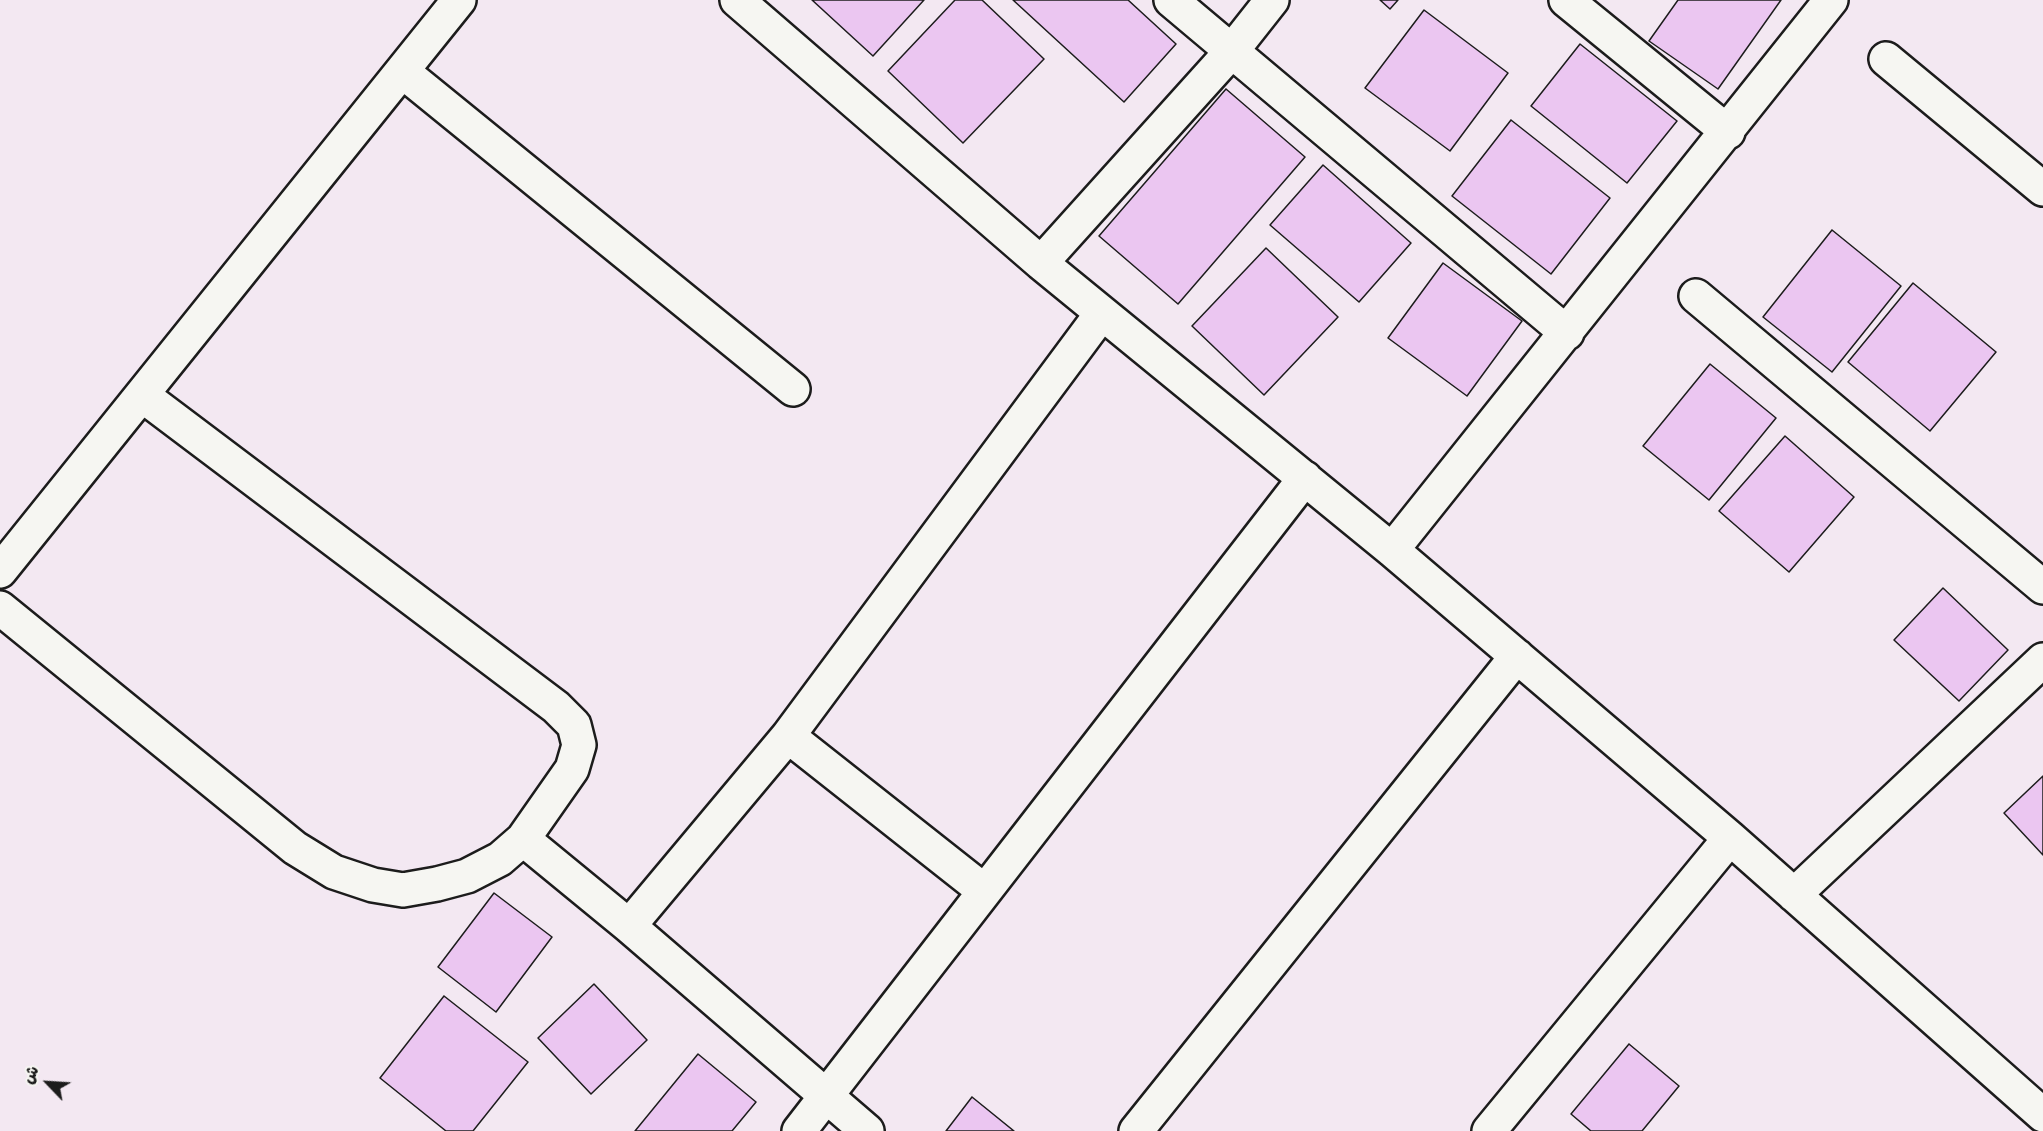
<!DOCTYPE html>
<html>
<head>
<meta charset="utf-8">
<style>
  body { margin:0 }
  #map { position:relative; width:2043px; height:1131px; overflow:hidden; background:#f3e8f2; font-family:"Indie Flower","Playpen Sans Arabic",sans-serif }
  canvas { display:block }
  .north { position:absolute; left:18px; top:1053px; width:60px; height:60px; -webkit-text-stroke:4px #f6f6f2; paint-order:stroke; rotate:295deg; font-size:16px; font-weight:700; line-height:24px; text-align:center; color:#1c1c1c }
  .north::after { content:''; display:block; margin:auto; width:21px; height:27px; background:#1c1c1c; clip-path:polygon(50% 0,100% 100%,50% 72%,0 100%) }
</style>
</head>
<body>
<div id="map">
<canvas width="2043" height="1131"></canvas>
<div class="north">ش</div>
</div>
<script>
const context = document.querySelector('canvas').getContext('2d');
context.lineJoin = 'round';
function fill(path, color) { context.fillStyle = color; context.fill(path, 'evenodd'); }
const shape = rows => new Path2D(rows.map(r => 'M' + r).join(''));
function trace(path, color, width, dash) { context.strokeStyle = color; context.lineWidth = width; context.lineCap = dash ? 'butt' : 'round'; context.setLineDash(dash || []); context.stroke(path); }
const building = shape([
  [812,0,924,0,873,56,812,0],
  [955,0,982,0,1044,59,963,143,888,71,955,0],
  [1013,0,1128,0,1176,44,1124,102,1013,0],
  [1380,0,1398,0,1390,9,1380,0],
  [1678,0,1781,0,1718,89,1649,41,1678,0],
  [1424,10,1508,73,1450,151,1365,88,1424,10],
  [1580,44,1677,121,1627,183,1531,106,1580,44],
  [1226,89,1305,157,1178,304,1099,236,1226,89],
  [1511,120,1610,198,1551,274,1452,196,1511,120],
  [1323,165,1411,243,1359,302,1270,225,1323,165],
  [1832,230,1901,286,1832,372,1763,317,1832,230],
  [1266,248,1338,317,1264,395,1192,326,1266,248],
  [1443,263,1522,321,1467,396,1388,338,1443,263],
  [1913,283,1996,352,1930,431,1848,362,1913,283],
  [1710,364,1776,418,1709,500,1643,446,1710,364],
  [1785,436,1854,497,1789,572,1719,511,1785,436],
  [1943,588,2008,650,1959,701,1894,640,1943,588],
  [2043,776,2043,855,2004,813,2043,776],
  [494,893,552,937,496,1012,438,967,494,893],
  [594,984,647,1040,591,1094,538,1038,594,984],
  [444,996,528,1062,473,1131,446,1131,380,1078,444,996],
  [1629,1044,1679,1086,1642,1131,1591,1131,1571,1114,1629,1044],
  [698,1054,756,1102,732,1131,635,1131,698,1054],
  [972,1097,1014,1131,946,1131,972,1097]
]);
const street = shape([
  [737,0,1041,263,1392,550,1730,838,2043,1115],
  [1171,0,1567,333],
  [1566,0,1728,132],
  [1886,59,2043,189],
  [402,71,793,389],
  [1041,263,1231,52,1272,0],
  [1696,296,2043,587],
  [1392,550,1831,0],
  [0,571,459,0],
  [0,608,295,848,334,872,373,885,403,890,437,884,467,876,500,859,523,839,572,769,579,745,574,725,556,707,142,395],
  [788,736,983,890],
  [523,839,629,926,867,1131],
  [1794,895,2043,660],
  [629,926,788,736,1102,313],
  [799,1131,1305,478],
  [1136,1131,1517,656],
  [1489,1131,1730,838]
]);
fill(building, '#ebc6f1');
trace(building, '#1c1c1c', 1.5);
trace(street, '#1c1c1c', 38);
trace(street, '#f6f6f2', 33);
</script>
</body>
</html>
